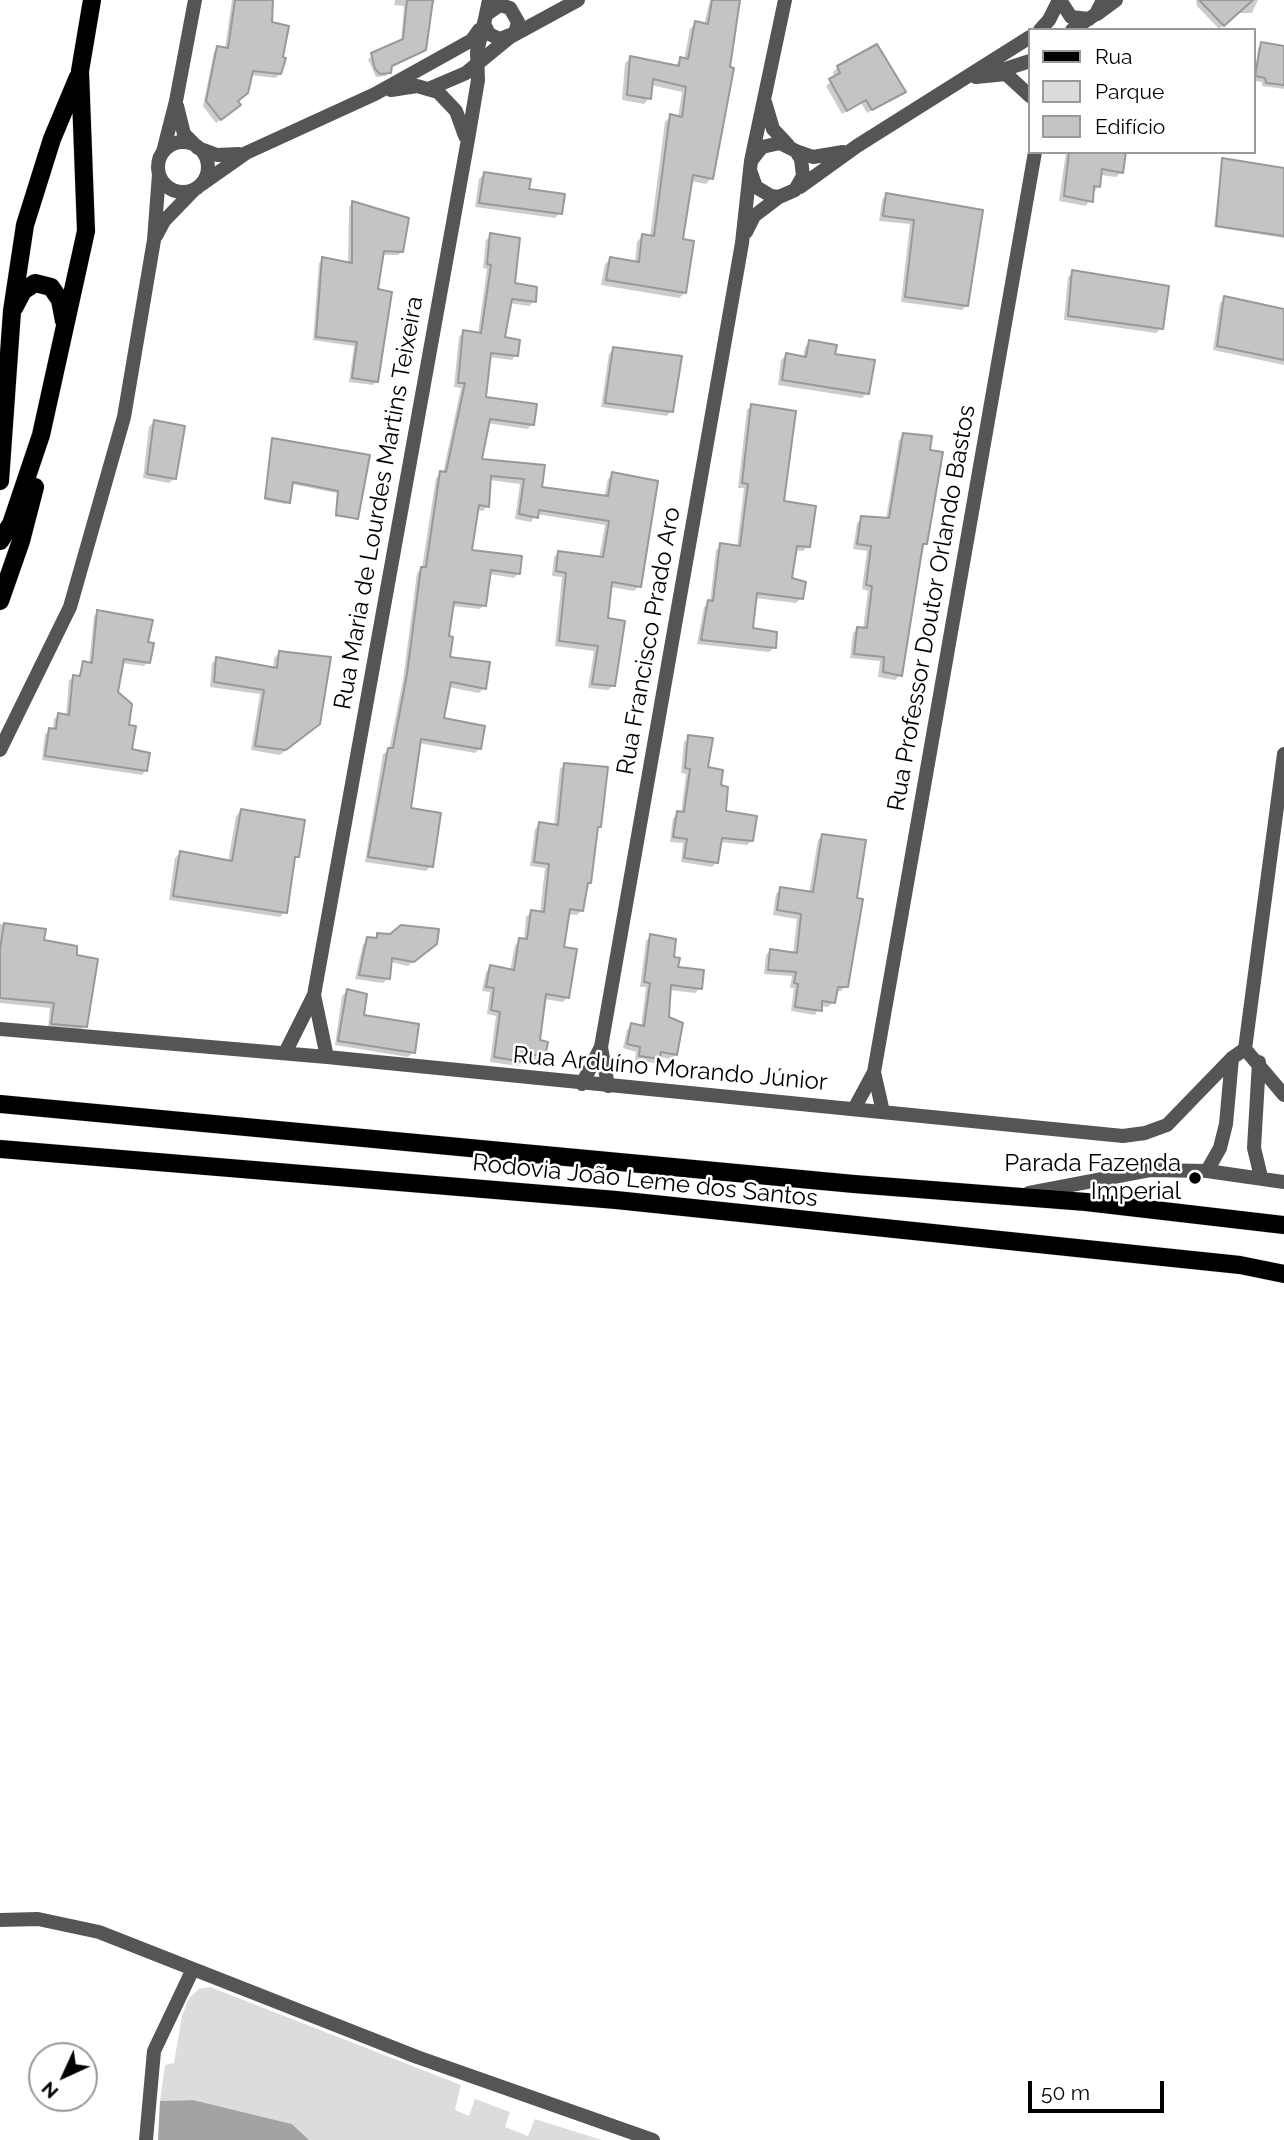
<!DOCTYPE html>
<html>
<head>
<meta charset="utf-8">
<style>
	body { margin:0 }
	#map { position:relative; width:1284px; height:2140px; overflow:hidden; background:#fff; font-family:Raleway,sans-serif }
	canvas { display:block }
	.legend { position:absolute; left:1028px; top:28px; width:228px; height:126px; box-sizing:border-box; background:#fff; border:2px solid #999; margin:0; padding:9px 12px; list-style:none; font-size:21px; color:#000 }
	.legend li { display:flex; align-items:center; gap:14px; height:35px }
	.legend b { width:35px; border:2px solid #999 }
	.north { position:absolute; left:28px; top:2042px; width:70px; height:70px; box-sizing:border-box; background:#fff; border:2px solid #999; border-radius:50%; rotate:225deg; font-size:19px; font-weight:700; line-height:28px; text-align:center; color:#000 }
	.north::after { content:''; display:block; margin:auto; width:24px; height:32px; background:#000; clip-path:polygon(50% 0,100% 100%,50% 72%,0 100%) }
	.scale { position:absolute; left:1028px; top:2081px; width:136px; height:32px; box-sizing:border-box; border:4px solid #000; border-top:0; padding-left:9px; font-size:21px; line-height:24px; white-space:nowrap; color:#000; -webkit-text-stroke:5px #fff; paint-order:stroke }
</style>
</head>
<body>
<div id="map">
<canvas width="1284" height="2140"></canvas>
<ul class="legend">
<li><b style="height:9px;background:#000"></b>Rua</li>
<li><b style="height:19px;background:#dcdcdc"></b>Parque</li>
<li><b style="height:19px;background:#c4c4c4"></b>Edifício</li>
</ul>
<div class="north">N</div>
<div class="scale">50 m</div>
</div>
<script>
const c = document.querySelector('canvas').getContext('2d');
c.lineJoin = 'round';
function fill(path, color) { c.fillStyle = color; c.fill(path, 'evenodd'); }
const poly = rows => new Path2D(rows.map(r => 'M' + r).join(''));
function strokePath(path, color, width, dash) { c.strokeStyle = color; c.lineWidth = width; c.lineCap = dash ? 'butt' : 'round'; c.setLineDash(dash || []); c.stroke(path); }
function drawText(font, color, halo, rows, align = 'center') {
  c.font = font + ' Raleway,sans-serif'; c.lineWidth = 5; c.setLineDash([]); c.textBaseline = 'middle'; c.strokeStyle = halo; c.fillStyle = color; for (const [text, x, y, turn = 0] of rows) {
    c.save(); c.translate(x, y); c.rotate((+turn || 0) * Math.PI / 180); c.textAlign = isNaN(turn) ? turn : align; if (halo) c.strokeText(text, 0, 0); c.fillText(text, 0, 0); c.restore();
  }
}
fill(poly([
	[210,1987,461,2085,455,2110,469,2116,475,2099,510,2112,505,2127,528,2136,535,2119,602,2140,309,2140,292,2124,193,2100,160,2101,165,2065,174,2063,182,2016,189,1998,199,1989]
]), '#dcdcdc');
fill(poly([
	[193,2100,292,2124,309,2140,158,2140,160,2101]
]), '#a3a3a3');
fill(poly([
	[232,0,272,0,270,23,280,74,275,78,251,75,235,109,216,123,203,106,214,52,218,47,225,49],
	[395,0,435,0,430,11,425,49,390,67,386,76,376,77,368,59,401,42,404,6,394,5],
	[710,0,733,0,711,178,706,184,690,181,681,241,685,293,679,298,601,285,605,264,611,259,635,263,637,242,642,236,650,237,665,122,671,116,678,118,682,92,651,85,649,98,644,104,622,100,625,63,631,58,675,66,680,59,684,60,690,29,696,23,704,25],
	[1196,0,1258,0,1252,13,1237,13,1219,29,1197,6],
	[1262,44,1284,48,1284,89,1262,86,1262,82,1254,81,1258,48],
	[838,67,903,92,867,113,861,103,842,114,826,86,835,78,833,72],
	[1066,152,1124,152,1122,172,1116,177,1100,175,1098,186,1086,206,1059,201],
	[1222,160,1284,170,1284,238,1214,227],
	[484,174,527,190,560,213,555,218,475,207,479,179],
	[886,195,981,212,967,305,962,310,901,302,910,224,879,221,882,200],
	[352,203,402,251,398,255,381,255,376,290,377,381,373,385,349,382,354,346,313,340,319,263,323,259,348,265,349,207],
	[491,235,513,284,534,301,529,306,509,303,503,339,516,355,512,360,488,357,484,399,532,425,527,429,487,423,480,460,543,467,540,488,604,498,608,479,613,474,639,586,634,591,610,587,606,619,613,686,608,690,588,688,594,651,555,646,562,577,552,576,554,557,559,552,599,558,605,525,536,514,531,522,515,519,520,484,489,480,487,506,483,511,476,510,470,551,519,573,514,578,489,574,484,605,480,609,451,606,448,658,484,688,479,693,448,687,442,719,480,748,475,753,418,743,409,810,431,866,426,871,365,862,383,754,389,750,403,680,417,573,422,568,436,478,443,473,461,388,454,387,459,337,464,332,478,334,487,269,483,268,486,240],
	[1073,272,1161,328,1156,333,1064,320,1068,277],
	[1225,298,1284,311,1284,365,1213,350,1220,303],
	[810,342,833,356,867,393,862,398,778,385,781,360,786,355,803,358,805,347],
	[614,349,671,411,667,416,601,407,609,354],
	[752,405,782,503,808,546,803,551,794,550,790,580,801,598,796,603,755,598,751,629,774,648,769,652,697,644,704,607,710,602,716,550,721,545,737,547,744,488,738,488,747,410],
	[154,422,174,479,169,483,143,478,149,427],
	[904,435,928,451,941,454,900,675,895,680,878,677,880,661,850,658,853,633,858,629,863,629,868,591,862,589,867,551,853,549,857,523,862,518,886,519,899,440],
	[272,440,368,457,357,518,335,517,337,493,291,484,286,504,264,500],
	[98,612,146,643,148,662,144,666,121,663,116,693,127,726,130,751,146,770,142,775,42,760,45,734,53,730,54,719,58,715,66,717,69,680,78,677,84,663,89,664,94,616],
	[279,653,312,729,280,755,251,750,260,694,210,687,212,663,217,659,273,669,274,658],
	[689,737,719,787,724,813,752,840,747,845,720,842,717,862,712,867,681,862,683,843,670,842,673,818,681,814,686,774,681,773,684,742],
	[565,764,600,826,595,831,589,882,586,886,582,910,577,915,567,914,562,949,568,997,563,1002,544,999,538,1041,544,1056,539,1061,523,1058,518,1066,490,1062,496,1016,487,1014,490,992,482,991,486,972,491,967,510,971,515,945,524,940,526,917,531,912,540,913,545,868,530,866,535,829,540,824,554,826,560,769],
	[241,811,297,857,293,861,285,912,280,917,169,900,175,858,180,853,228,862,236,816],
	[823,835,855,900,846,986,841,991,835,991,833,1002,828,1007,820,1006,815,1015,791,1011,794,988,790,988,792,976,764,974,766,955,770,951,793,954,797,919,773,915,776,894,781,889,809,893,818,840],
	[0,924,44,930,42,941,85,1026,80,1031,48,1028,50,1008,0,1003],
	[378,935,430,949,408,966,390,962,388,978,383,983,355,979,363,944],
	[651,936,676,968,700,988,695,993,669,990,667,1018,676,1054,671,1059,659,1057,654,1063,635,1060,636,1052,623,1048,627,1030,632,1025,641,1027,646,987,640,987,646,941],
	[347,991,362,1017,413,1052,408,1057,335,1045,342,996]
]), '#0003');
const building = poly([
	[235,0,273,0,272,22,289,26,283,57,286,58,281,74,253,71,248,93,238,101,241,105,221,120,206,101,217,46,228,48,235,0],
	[407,0,433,0,426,50,392,66,391,73,380,74,375,69,371,53,403,39,407,0],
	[712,0,740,0,730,67,734,68,713,179,693,175,683,239,694,241,686,293,606,280,610,257,639,262,642,234,654,236,670,114,682,117,686,87,653,79,651,99,627,95,630,56,679,66,680,57,688,59,695,21,708,24,712,0],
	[1199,0,1253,0,1224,26,1199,0],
	[1261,42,1284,46,1284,85,1266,83,1265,78,1255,76,1261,42],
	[877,44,906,92,872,110,866,100,847,111,829,79,840,73,837,66,877,44],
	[1069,152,1126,152,1123,173,1102,169,1100,187,1094,186,1093,202,1064,196,1069,152],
	[1222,158,1284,168,1284,236,1216,226,1222,158],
	[484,172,531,179,529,189,565,194,562,214,479,203,484,172],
	[886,193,983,210,968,306,905,297,914,220,883,216,886,193],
	[352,201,409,218,403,252,384,251,378,289,392,292,378,382,352,378,357,342,316,337,322,257,352,263,352,201],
	[490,233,520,238,515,283,537,287,536,302,512,299,505,337,520,340,518,356,491,353,486,397,537,404,534,425,490,419,482,459,545,465,542,487,608,496,612,472,658,481,641,587,612,582,608,618,625,621,615,686,592,684,598,646,559,641,566,573,556,571,558,551,603,557,609,521,539,510,538,518,519,514,524,479,491,476,489,507,479,505,472,550,522,556,520,574,491,570,486,606,454,602,449,636,453,637,450,657,490,662,486,689,451,682,444,718,485,726,481,749,421,739,411,808,441,813,433,867,368,857,388,748,393,748,407,674,421,567,426,567,440,471,446,472,465,383,458,383,463,330,481,333,491,265,487,264,490,233],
	[1072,270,1169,286,1163,329,1068,316,1072,270],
	[1224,296,1284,309,1284,360,1217,346,1224,296],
	[809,340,837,345,835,354,875,360,869,394,782,380,786,353,806,357,809,340],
	[613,347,682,356,673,412,605,403,613,347],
	[751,404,796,411,784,501,816,506,810,547,797,546,792,578,806,582,803,599,757,593,753,628,777,632,776,648,701,640,708,600,713,601,720,543,740,546,748,484,742,483,751,404],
	[154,420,185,426,176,479,147,474,154,420],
	[903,433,932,436,930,450,943,452,927,544,923,544,902,676,883,672,884,657,854,654,857,627,867,628,872,586,866,585,871,546,857,544,861,516,889,518,903,433],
	[272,438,370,455,358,519,336,515,338,491,293,482,290,503,265,498,272,438],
	[97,610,153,620,148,642,154,643,150,663,124,659,118,692,132,704,129,725,136,726,132,749,150,753,147,771,45,756,49,728,56,729,58,713,69,715,73,675,80,676,83,661,92,663,97,610],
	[279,651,331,657,320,724,286,750,255,746,264,690,214,682,216,657,277,668,279,651],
	[688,735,713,738,708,767,723,770,721,785,728,787,726,811,757,816,753,841,722,838,718,863,684,858,687,839,673,837,677,811,684,812,690,769,685,768,688,735],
	[564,763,608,767,601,827,598,827,591,883,588,883,583,911,570,909,564,947,577,949,569,998,546,994,540,1040,548,1042,545,1057,526,1053,524,1062,494,1057,500,1012,491,1010,494,988,486,987,490,965,514,970,519,938,527,939,531,910,544,912,549,864,534,862,539,822,558,825,564,763],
	[241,809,305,820,299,857,295,857,287,913,173,896,180,851,232,861,241,809],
	[822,834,866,840,857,898,863,899,848,987,838,987,835,1003,822,1001,822,1011,795,1007,798,984,794,983,796,972,768,970,770,949,797,953,801,914,777,910,780,887,813,892,822,834],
	[4,923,46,929,44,940,77,946,77,955,98,959,87,1027,51,1024,54,1003,0,998,0,949,4,923],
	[401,925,439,929,437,944,414,962,392,958,390,979,359,975,367,937,377,938,377,933,390,934,401,925],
	[650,934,676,939,674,957,680,958,678,967,704,970,702,989,671,985,669,1017,683,1023,677,1055,661,1052,660,1059,639,1056,640,1047,627,1044,631,1023,644,1026,650,983,644,982,650,934],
	[347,989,367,994,364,1015,419,1024,415,1053,338,1041,347,989]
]);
fill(building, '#c4c4c4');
strokePath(building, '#999', 2);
const primary = poly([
	[14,308,23,291,35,283,51,287,60,300,64,321],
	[0,481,12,311,25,225,52,139,78,77],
	[0,541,11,524,41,435,86,231,80,71,92,0],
	[0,601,21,541,35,487],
	[0,1104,854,1184,1086,1202,1284,1225],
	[0,1149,616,1200,1240,1265,1284,1274]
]);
strokePath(primary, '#dbdbdb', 19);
strokePath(poly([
	[1060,0,1071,17,1089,19],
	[487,14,500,5,510,8,518,22,515,33,500,39,489,34,484,24,489,0],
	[1097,14,1116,0],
	[1040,30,1049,20,1059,0],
	[1072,30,1096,14,1103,0],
	[996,72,1030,61],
	[976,77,1006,74,1030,96],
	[431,88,466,73,510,37,578,0],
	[391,90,417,86,438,92,456,111,465,136],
	[765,102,773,129,788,145],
	[177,106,184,134,198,148,217,155,239,154],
	'158 167a25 25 0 1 1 50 0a25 25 0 1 1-50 0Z',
	[796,151,813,157,843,152],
	[163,152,176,101,195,0],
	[751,161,762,147,780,143,796,151,801,159,803,176,795,190,779,197,771,196,756,187,750,170,751,161,785,0],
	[202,184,246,153,375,94,472,40,479,30],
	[800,187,857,146,1030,37],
	[746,232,754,216,779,197],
	[156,236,164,221,194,190],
	[0,750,70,607,124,417,154,240,159,174],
	[314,995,327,1057],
	[0,1029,327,1057,1123,1136,1145,1133,1167,1125,1232,1058,1245,1049,1284,1095],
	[601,1047,608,1086],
	[1245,1049,1284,754],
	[285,1053,314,995,467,145,478,80,477,52,485,19],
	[1259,1062,1254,1148,1261,1177],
	[874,1072,883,1112],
	[582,1084,601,1047,742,243,750,170],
	[854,1109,874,1072,1035,152],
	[1207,1171,1220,1148,1226,1124,1232,1058],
	[1029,1193,1150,1170,1207,1171,1284,1182],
	[0,1920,38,1919,99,1932,417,2057,653,2140],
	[146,2140,154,2051,193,1969]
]), '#555', 14);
strokePath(primary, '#000', 18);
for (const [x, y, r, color] of [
	[1195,1178,7,"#000"]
]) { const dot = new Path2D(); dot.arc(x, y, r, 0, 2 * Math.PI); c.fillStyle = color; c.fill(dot); strokePath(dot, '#fff', 2.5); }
drawText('24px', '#000', '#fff', [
	["Rua Maria de Lourdes Martins Teixeira",379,503,-80],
	["Rua Professor Doutor Orlando Bastos",932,608,-80],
	["Rua Francisco Prado Aro",649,641,-80],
	["Rua Arduíno Morando Júnior",670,1069,5],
	["Rodovia João Leme dos Santos",645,1181,6]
]);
drawText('24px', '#000', '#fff', [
	["Parada Fazenda",1181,1164],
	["Imperial",1181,1192]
], 'right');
</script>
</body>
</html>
